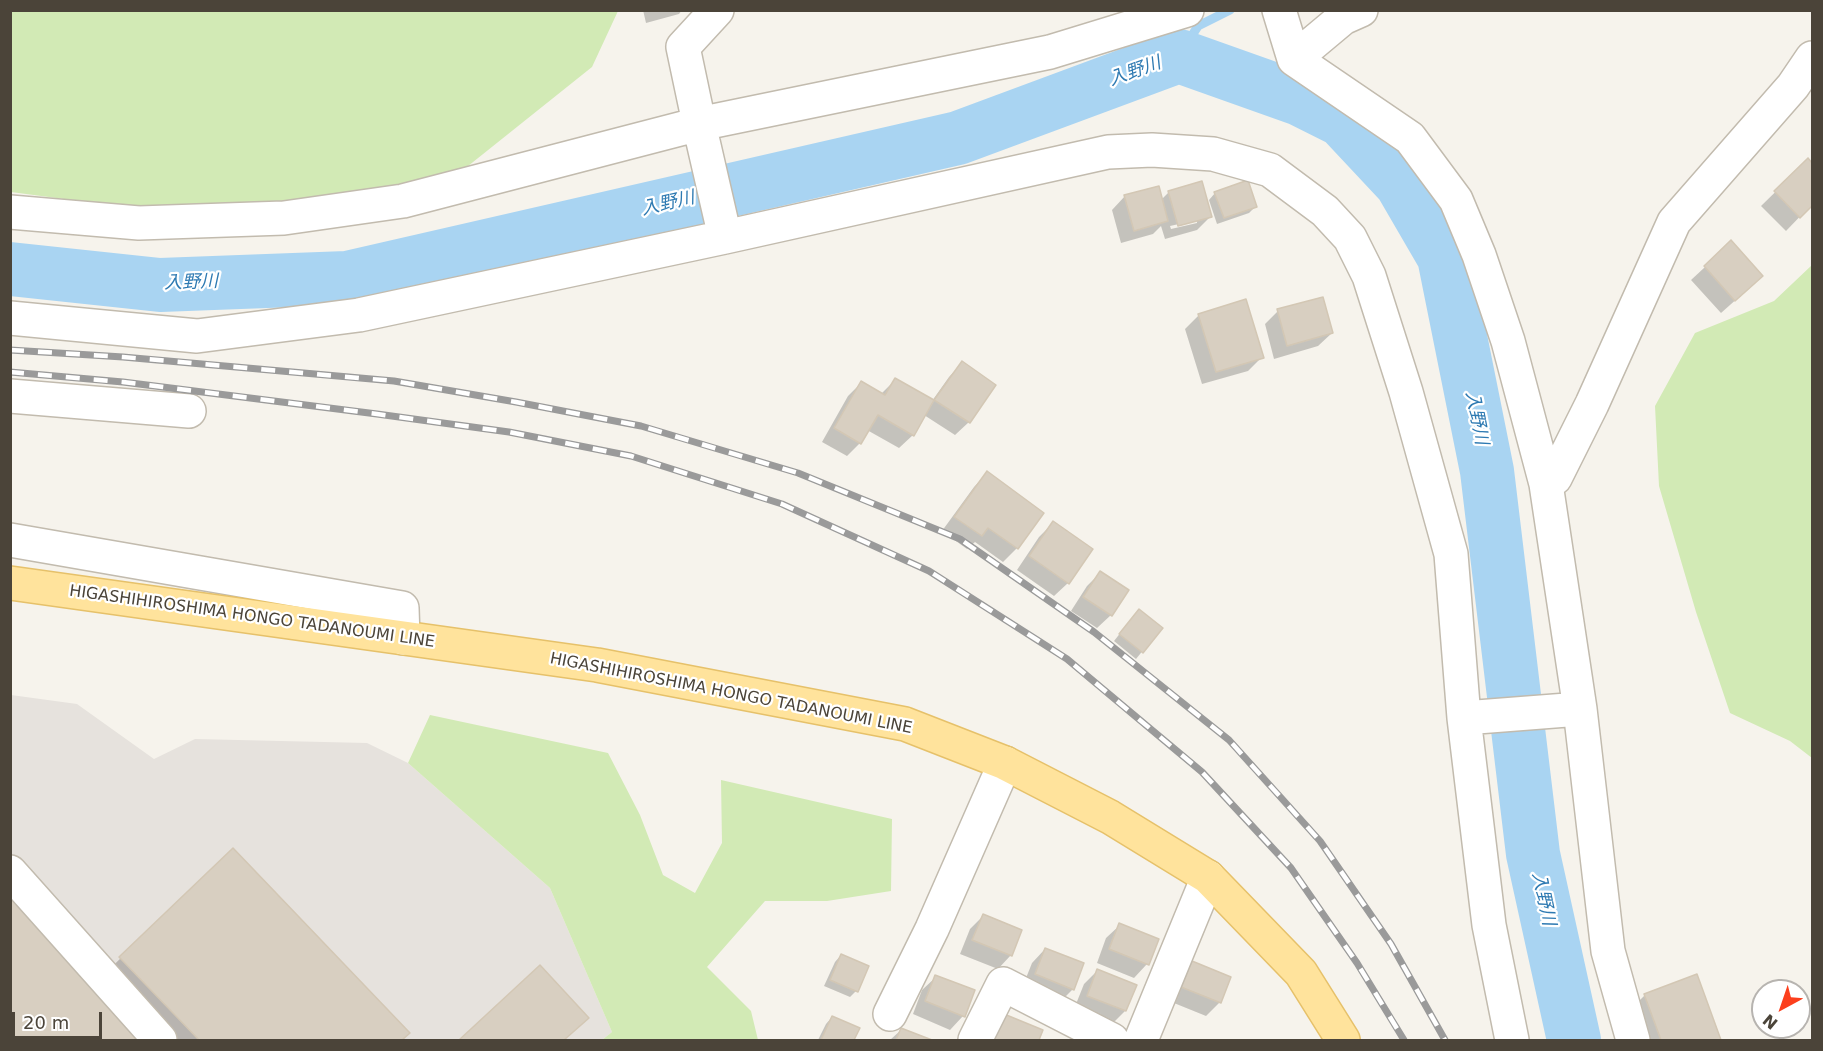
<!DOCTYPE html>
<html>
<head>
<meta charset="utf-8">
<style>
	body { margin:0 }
	#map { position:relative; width:1823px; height:1051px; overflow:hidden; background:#f6f3ec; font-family:"DejaVu Sans",sans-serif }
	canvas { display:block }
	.frame { position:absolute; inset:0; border:12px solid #4b4439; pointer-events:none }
	.north { position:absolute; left:1751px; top:979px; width:60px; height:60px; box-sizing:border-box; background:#fff; border:2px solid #b7b4b0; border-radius:50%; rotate:220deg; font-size:16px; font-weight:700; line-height:24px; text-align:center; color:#4b4439 }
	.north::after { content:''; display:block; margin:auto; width:21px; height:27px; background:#fc3f1d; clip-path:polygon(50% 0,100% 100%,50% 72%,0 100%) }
	.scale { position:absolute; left:12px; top:1012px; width:90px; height:27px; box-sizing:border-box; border:3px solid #4b4439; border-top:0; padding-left:8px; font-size:18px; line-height:21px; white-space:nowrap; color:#4b4439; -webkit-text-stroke:4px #fff; paint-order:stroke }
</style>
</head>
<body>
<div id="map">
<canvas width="1823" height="1051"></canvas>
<div class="frame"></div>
<div class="north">N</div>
<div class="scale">20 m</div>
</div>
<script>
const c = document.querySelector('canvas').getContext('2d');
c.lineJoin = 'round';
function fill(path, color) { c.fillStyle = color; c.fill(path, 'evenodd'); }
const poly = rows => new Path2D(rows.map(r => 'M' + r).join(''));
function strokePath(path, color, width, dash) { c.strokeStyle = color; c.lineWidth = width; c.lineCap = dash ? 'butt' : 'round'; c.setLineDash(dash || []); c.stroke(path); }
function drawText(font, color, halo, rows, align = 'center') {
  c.font = font + ' "DejaVu Sans","Noto Sans JP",sans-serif'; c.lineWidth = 4.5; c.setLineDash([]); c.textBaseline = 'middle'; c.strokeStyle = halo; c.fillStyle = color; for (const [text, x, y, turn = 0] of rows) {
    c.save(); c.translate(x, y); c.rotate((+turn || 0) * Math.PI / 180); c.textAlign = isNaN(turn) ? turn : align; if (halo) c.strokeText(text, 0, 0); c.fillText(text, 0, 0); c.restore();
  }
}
fill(poly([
	[11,695,77,704,154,759,195,739,367,743,408,763,550,888,612,1032,602,1040,11,1040]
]), '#e6e2dd');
fill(poly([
	[11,11,618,11,592,67,413,210,132,208,11,192],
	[1812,265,1812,758,1790,741,1730,713,1696,612,1659,486,1655,406,1695,333,1774,301],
	[430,715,608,753,640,815,663,875,695,893,722,843,721,780,892,819,891,891,827,901,765,901,707,967,751,1011,758,1040,602,1040,612,1032,550,888,408,763]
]), '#d2eab5');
fill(poly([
	[643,10,682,10,679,14,646,23],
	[1808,160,1812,165,1812,204,1786,231,1761,206],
	[1169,192,1210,217,1197,230,1165,239,1161,226,1153,234,1121,243,1112,210,1125,196,1161,200],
	[1197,220,1197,223,1171,229,1170,226],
	[1215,193,1256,206,1249,213,1217,224,1209,200],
	[1731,243,1748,289,1721,313,1691,280],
	[1278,311,1332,333,1318,346,1274,359,1265,324],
	[1199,315,1262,357,1248,371,1202,384,1185,329],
	[962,363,969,422,955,435,924,415,913,435,899,448,867,430,860,443,847,456,822,442,848,396,861,383,881,394,895,380,932,401,949,377],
	[987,473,1042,513,1017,548,1003,562,975,542,967,549,942,531,974,487],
	[1053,523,1068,583,1054,596,1017,570,1039,537],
	[1100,573,1111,615,1097,628,1071,611,1087,586],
	[1133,617,1161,628,1136,659,1114,641],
	[233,850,408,1033,400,1040,148,1040,94,984],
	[10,895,141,1040,10,1040],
	[983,916,1011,955,998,969,960,954,970,929],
	[1120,925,1157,939,1147,964,1134,978,1097,963,1106,938],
	[1045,949,1073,989,1059,1003,1022,988,1032,963],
	[841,955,856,991,850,997,824,986,835,962],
	[1192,962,1220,1002,1206,1016,1169,1001,1179,976],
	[540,967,586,1018,564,1040,462,1040],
	[1097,971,1125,1011,1112,1024,1074,1009,1084,984],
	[1696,976,1720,1040,1634,1040,1625,1015,1645,995],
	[936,977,963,1016,950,1030,913,1014,922,990],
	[832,1017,858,1028,853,1040,818,1040,826,1024],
	[901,1030,928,1040,890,1040],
	[1041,1031,1038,1040,986,1040]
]), '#0003');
strokePath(poly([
	[1179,56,1198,26,1230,10]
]), '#a9d4f2', 9);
strokePath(poly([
	[10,269,160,285,347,278,958,138,1179,56,1300,99,1342,120,1401,183,1444,257,1487,471,1533,854,1574,1040]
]), '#a9d4f2', 54);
const building = poly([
	[1808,158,1812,163,1812,206,1800,218,1774,191,1808,158],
	[1248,180,1257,207,1224,218,1214,192,1248,180],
	[1202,181,1212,217,1178,226,1168,191,1202,181],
	[1159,186,1168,221,1134,231,1124,195,1159,186],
	[1731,240,1763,276,1735,301,1704,266,1731,240],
	[1323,297,1333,333,1287,346,1277,309,1323,297],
	[1246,299,1264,358,1216,372,1198,314,1246,299],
	[962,361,996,385,970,423,934,400,962,361],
	[895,378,934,400,914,436,878,415,861,444,834,428,861,381,885,395,895,378],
	[987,471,1044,513,1018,549,988,528,982,536,954,517,987,471],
	[1053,521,1093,549,1069,584,1029,556,1053,521],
	[1100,571,1129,590,1112,616,1083,597,1100,571],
	[1139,609,1163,628,1143,653,1119,634,1139,609],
	[233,848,410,1033,402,1040,199,1040,119,957,233,848],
	[10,893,143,1040,10,1040,10,893],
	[983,914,1022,930,1012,956,972,940,983,914],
	[1119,923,1159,939,1149,965,1109,949,1119,923],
	[1045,948,1084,963,1074,990,1035,974,1045,948],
	[841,954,869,966,858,992,830,980,841,954],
	[1192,961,1231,977,1221,1003,1181,987,1192,961],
	[540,965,589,1018,564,1040,459,1040,540,965],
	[1097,969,1137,985,1126,1011,1087,996,1097,969],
	[1697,974,1721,1040,1661,1040,1644,994,1697,974],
	[935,975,975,990,965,1017,925,1001,935,975],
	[1004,1014,1043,1030,1039,1040,993,1040,1004,1014],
	[832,1016,860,1028,854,1040,821,1040,832,1016],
	[901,1028,932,1040,896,1040,901,1028]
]);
fill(building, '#d8cfc1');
strokePath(building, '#d3c7b4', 1.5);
const minor = poly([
	[717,10,683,47,702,137,725,237],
	[1279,10,1294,59,1410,138,1456,200,1479,255,1508,341,1546,484,1580,709,1608,951,1633,1040],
	[1294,59,1343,18,1361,10],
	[10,212,139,223,284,218,403,201,699,124,1050,52,1187,10],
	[10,318,197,336,359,315,725,237,1108,152,1152,150,1213,154,1270,170,1325,211,1350,238,1369,276,1406,392,1451,554,1464,718,1489,925,1512,1040],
	[10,396,189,411],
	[1546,484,1555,478,1592,404,1674,222,1793,86,1812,58],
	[10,540,402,608,403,638],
	[1464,718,1580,709],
	[10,872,160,1040],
	[890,1014,932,929,1005,763],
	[975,1040,1003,984,1112,1040],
	[1141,1040,1208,877]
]);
const major = poly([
	[10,583,597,665,905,724,1005,763,1110,817,1208,877,1301,973,1343,1040]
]);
strokePath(minor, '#c2bbae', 36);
strokePath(major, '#e6c16a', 36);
strokePath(minor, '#fff', 33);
strokePath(major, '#ffe39c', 33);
const rail = poly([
	[10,350,123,357,394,381,516,402,641,426,798,473,960,539,1094,632,1229,740,1320,841,1391,944,1445,1040],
	[10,372,123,382,377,414,509,432,631,456,782,504,929,571,1067,659,1202,772,1291,868,1357,963,1404,1040]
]);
strokePath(rail, '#9a9a9a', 7);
strokePath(rail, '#fff', 4.5, [14]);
drawText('16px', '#4b4439', '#fff', [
	["HIGASHIHIROSHIMA HONGO TADANOUMI LINE",252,617,8],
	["HIGASHIHIROSHIMA HONGO TADANOUMI LINE",731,694,11]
]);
drawText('italic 18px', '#2e7ab2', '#fff', [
	["入野川",1135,72,-20],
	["入野川",668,204,-13],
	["入野川",191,283,-2],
	["入野川",1476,418,79],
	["入野川",1543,899,78]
]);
</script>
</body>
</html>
